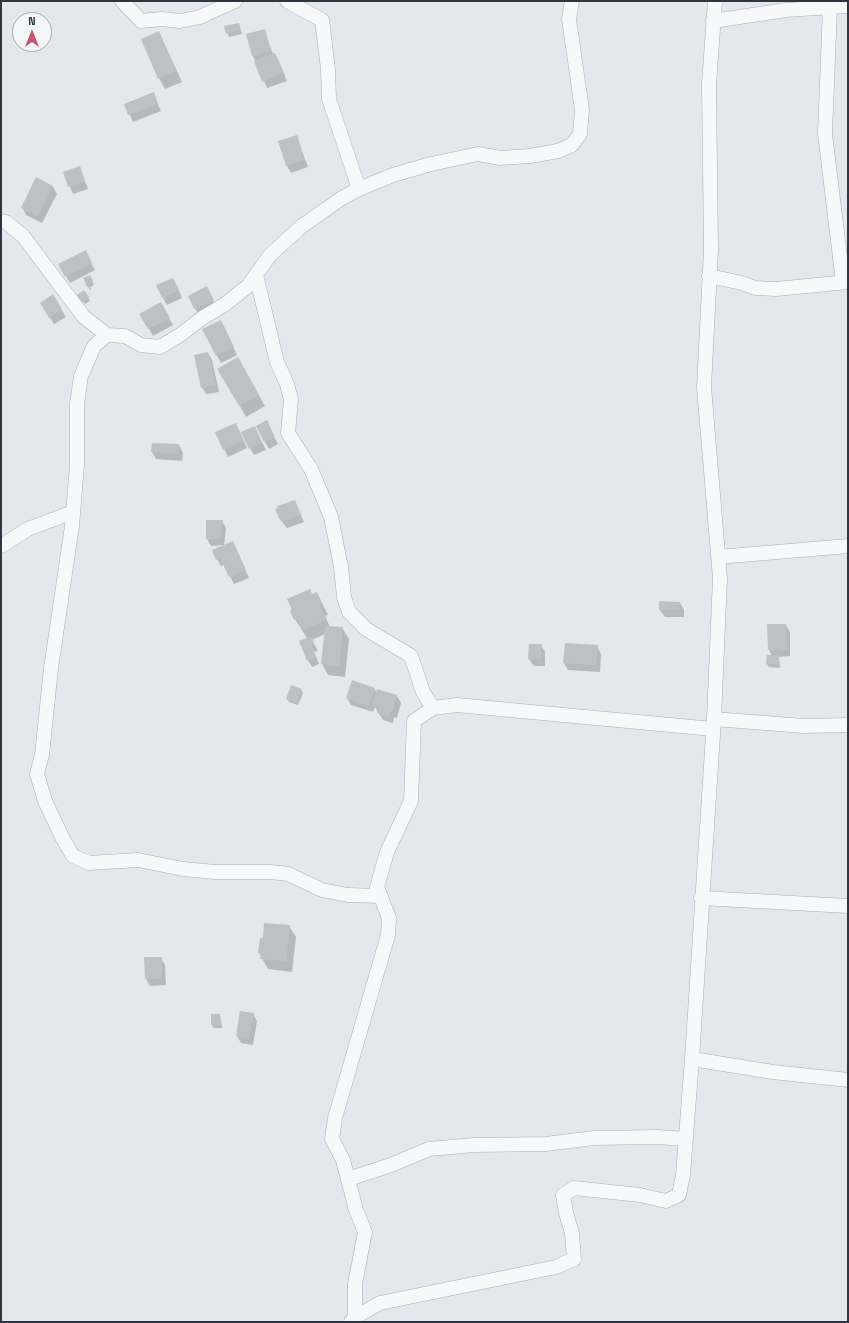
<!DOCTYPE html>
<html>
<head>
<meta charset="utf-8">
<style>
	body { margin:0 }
	#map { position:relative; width:849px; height:1323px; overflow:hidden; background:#e4e7eb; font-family:"Space Grotesk",sans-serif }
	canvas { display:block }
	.frame { position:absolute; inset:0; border:2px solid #2e3642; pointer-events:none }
	.north { position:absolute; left:12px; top:12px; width:40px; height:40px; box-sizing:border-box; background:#f4f6f8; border:1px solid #a5a9af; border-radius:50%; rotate:0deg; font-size:11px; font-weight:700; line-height:16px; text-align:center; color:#2e3642 }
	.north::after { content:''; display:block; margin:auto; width:14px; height:18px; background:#c2576c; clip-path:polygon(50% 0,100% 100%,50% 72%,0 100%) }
</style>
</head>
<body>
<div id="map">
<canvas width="849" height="1323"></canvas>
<div class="frame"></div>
<div class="north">N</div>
</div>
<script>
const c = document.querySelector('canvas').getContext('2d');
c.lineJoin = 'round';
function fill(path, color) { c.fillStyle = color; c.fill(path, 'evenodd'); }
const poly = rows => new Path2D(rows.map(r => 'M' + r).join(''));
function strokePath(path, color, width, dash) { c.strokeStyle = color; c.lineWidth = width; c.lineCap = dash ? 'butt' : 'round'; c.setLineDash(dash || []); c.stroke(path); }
fill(poly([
	[239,24,242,34,229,37,226,27],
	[264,30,273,54,275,54,279,61,287,81,267,88,253,56,247,35],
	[159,32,182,82,165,89,159,78],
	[153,94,161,111,133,122,125,104],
	[296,136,308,167,291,173,287,166],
	[79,167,88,189,73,194,64,172],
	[37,179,53,187,57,194,42,223,26,215,22,207],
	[85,252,95,270,70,283,66,276],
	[90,276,94,285,90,287,91,289,90,290,84,279],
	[177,286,182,298,167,305,163,298],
	[210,295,217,308,199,316,189,296],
	[53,296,66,317,54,324,41,303],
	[88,297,90,301,85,304,80,298],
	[161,304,173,325,153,336,141,314],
	[224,328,237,355,221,363,203,329],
	[208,353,212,360,219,392,206,394,202,387],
	[238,358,265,406,246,417,219,369],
	[270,429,278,444,269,449,265,442],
	[239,431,247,448,228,457,216,433],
	[258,434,266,450,254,455,250,448],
	[153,444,179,445,183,453,182,461,156,459,152,452],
	[295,501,304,522,287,528,279,518],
	[222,521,226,528,224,545,211,546,207,539],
	[233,542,249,578,234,584,224,565,221,566,217,559],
	[317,593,328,615,325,616,330,627,342,628,349,639,345,677,328,675,322,664,325,634,312,640,318,651,314,652,319,664,312,667,308,660,307,638,295,619,289,600],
	[680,603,684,610,684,617,665,617,660,610],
	[786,625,790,632,790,656,779,657,780,668,769,667,767,664,772,656,769,650],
	[541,645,545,652,545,666,534,666,529,659],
	[597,646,601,654,600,672,568,670,564,663],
	[374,689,377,693,377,691,397,696,401,703,397,718,394,717,393,723,383,720,375,707,373,712,351,705,347,698],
	[301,690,303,693,298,705,289,702,287,699],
	[289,926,296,937,292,972,268,969,259,953,264,939],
	[161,958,165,965,166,985,150,986,146,979],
	[253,1014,257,1021,253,1045,241,1043,237,1036],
	[220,1015,222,1028,214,1028,212,1025]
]), '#0003');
fill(poly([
	[239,23,241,31,226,34,224,26],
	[265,29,271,51,252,56,246,34],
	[159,31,176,71,158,79,141,39],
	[275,53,283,73,262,82,254,61],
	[154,92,158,104,128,115,124,104],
	[297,135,305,160,286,166,278,141],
	[80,166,85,181,68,187,63,172],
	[36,177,53,186,38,216,21,208],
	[86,250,92,263,65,277,58,264],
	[90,275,93,281,87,287,83,278],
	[173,278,179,290,162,298,156,285],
	[207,286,214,300,194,309,188,296],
	[84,290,89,297,82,302,77,295],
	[53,294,62,309,49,318,40,303],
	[161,302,170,318,148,329,139,314],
	[221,320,234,347,216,356,202,329],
	[208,352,216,385,201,388,194,355],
	[238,357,259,395,239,406,217,369],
	[267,420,275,437,264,442,256,426],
	[236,423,244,441,223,450,215,432],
	[255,426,262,443,249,449,241,432],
	[152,443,179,444,179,454,151,452],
	[295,500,301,515,282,521,281,518,279,519,275,509,278,508,277,506],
	[206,520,223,520,220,539,206,539],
	[233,541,246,570,229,577,220,558,216,560,212,550],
	[310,589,312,594,317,592,322,603,320,605,327,619,302,631,298,618,294,620,290,611,292,610,287,599],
	[659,601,680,602,680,610,659,610],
	[767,624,786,624,787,650,768,650],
	[325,626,343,627,339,666,321,664],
	[311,636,314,644,311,645,316,657,307,661,299,641],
	[565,643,598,645,596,665,563,663],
	[529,644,542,644,541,659,528,659],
	[767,655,779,655,779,665,766,664],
	[352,680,375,688,369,706,346,698],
	[291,685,302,689,297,703,286,699],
	[377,689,397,695,393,711,391,711,389,716,377,713,379,707,372,705],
	[264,923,290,925,286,961,260,959,261,954,258,953,260,938,263,938],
	[144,957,162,957,162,979,145,979],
	[240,1011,254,1013,249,1039,236,1036],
	[211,1014,220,1014,221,1025,211,1025]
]), '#bcc1c7');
const minor = poly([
	[122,1,141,21,162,19,180,21,200,17,235,1],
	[287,1,322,20,328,69,329,99,359,189],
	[830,7,825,134,843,282],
	[713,21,786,10,848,6],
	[1,221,6,222,23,236,84,317,107,335,125,336,141,345,160,347,180,335,202,318,224,305,248,286,270,255,302,226,342,198,359,189,393,175,431,164,478,154,500,158,530,156,558,151,572,145,580,134,582,110,569,19,572,1],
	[256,275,277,362,287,384,291,399,288,433,311,469,331,517,341,567,344,597,349,612,366,629,411,656,423,692,433,708],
	[709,276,742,283,755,288,776,289,848,282],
	[107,335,94,346,81,376,77,404,77,465,72,526,51,668,42,755,37,774,45,801,62,837,73,856,89,863,138,860,183,869,215,872,271,872,288,874,322,890,348,895,380,896],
	[1,546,28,529,73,512],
	[718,557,848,546],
	[714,719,804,726,848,725],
	[701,898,848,906],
	[692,1059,773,1072,848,1080],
	[348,1179,391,1165,429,1149,474,1145,546,1144,594,1138,657,1137,686,1139],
	[355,1317,355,1284,365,1232,356,1210,343,1160,332,1139,335,1118,388,935,389,918,377,887,387,852,411,801,414,721,433,708,457,705,713,729],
	[351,1322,355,1317,380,1303,556,1267,574,1259,572,1233,566,1213,563,1195,574,1188,640,1195,666,1201,679,1195,683,1175,692,1059,714,719,720,578,704,387,711,250,709,84,715,1]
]);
strokePath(minor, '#aaaeb5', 15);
strokePath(minor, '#f7f8f9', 14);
</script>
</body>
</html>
